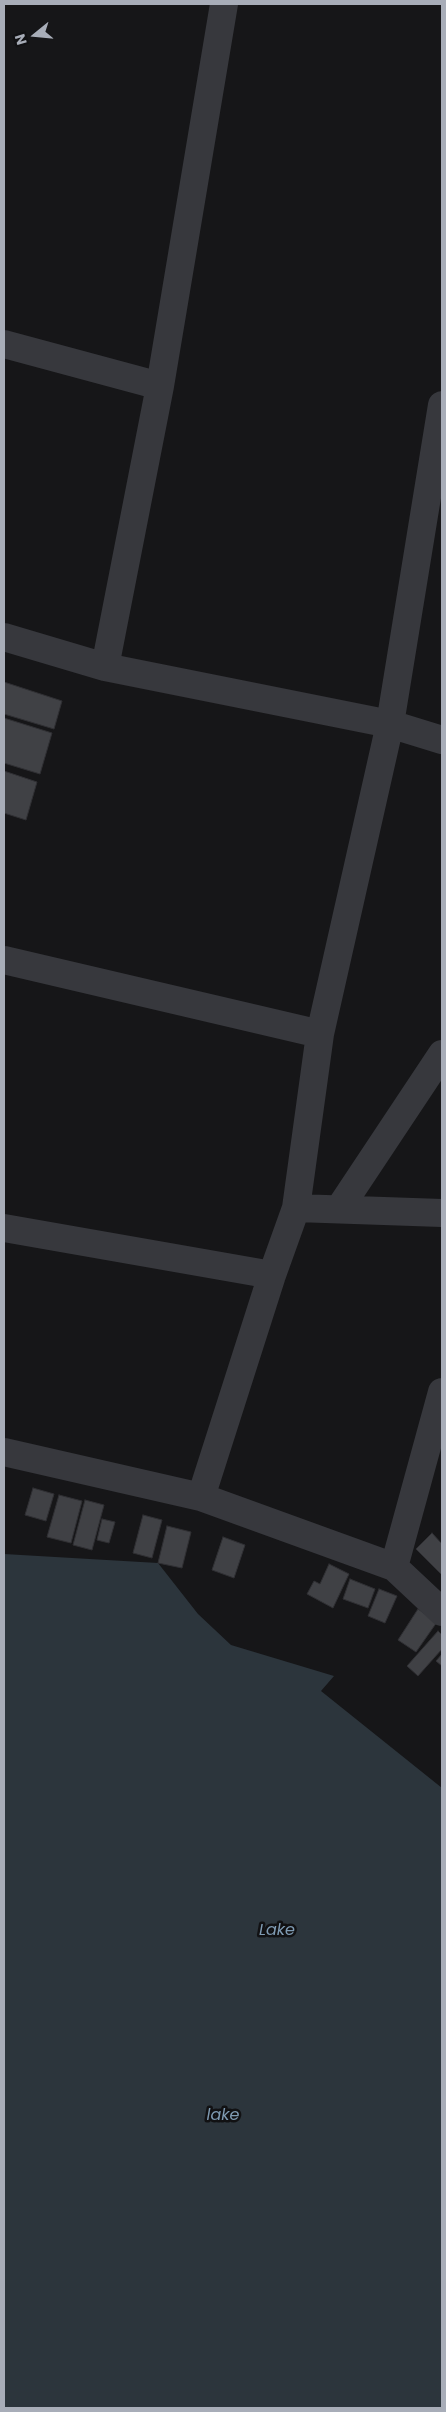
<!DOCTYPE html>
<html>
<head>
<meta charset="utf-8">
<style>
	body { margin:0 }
	#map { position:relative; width:446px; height:2412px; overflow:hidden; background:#161618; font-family:Poppins,sans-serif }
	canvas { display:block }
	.frame { position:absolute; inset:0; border:5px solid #a8adb8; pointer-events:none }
	.north { position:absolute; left:10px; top:10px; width:50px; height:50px; -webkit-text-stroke:4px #111113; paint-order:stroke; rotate:253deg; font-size:14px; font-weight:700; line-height:20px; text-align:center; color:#a8adb8 }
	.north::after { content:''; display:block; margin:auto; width:18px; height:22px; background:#a8adb8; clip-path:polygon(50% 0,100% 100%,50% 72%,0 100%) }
</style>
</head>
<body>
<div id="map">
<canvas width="446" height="2412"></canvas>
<div class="frame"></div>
<div class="north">N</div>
</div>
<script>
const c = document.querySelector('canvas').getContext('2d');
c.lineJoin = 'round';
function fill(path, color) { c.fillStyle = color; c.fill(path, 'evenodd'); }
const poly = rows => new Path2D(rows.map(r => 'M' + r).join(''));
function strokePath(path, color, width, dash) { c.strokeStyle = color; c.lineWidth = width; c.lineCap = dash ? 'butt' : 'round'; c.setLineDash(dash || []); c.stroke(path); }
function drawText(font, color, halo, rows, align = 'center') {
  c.font = font + ' Poppins,sans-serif'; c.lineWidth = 5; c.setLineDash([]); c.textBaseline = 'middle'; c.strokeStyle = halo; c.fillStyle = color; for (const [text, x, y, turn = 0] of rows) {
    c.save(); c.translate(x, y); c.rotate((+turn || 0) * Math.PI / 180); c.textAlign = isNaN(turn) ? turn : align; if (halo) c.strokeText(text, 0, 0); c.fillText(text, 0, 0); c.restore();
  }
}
fill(poly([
	[4,1554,158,1563,198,1614,231,1645,334,1676,321,1691,442,1788,442,2408,4,2408]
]), '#2c353c');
const building = poly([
	[4,682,62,701,54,729,4,714,4,682],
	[4,718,52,733,40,774,4,763,4,718],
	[4,771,37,782,26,820,4,813,4,771],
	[33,1488,54,1494,46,1521,25,1515,33,1488],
	[59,1495,82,1501,71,1543,47,1537,59,1495],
	[85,1500,104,1505,92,1550,73,1545,85,1500],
	[143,1515,162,1520,152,1558,133,1553,143,1515],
	[102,1519,115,1522,109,1543,97,1540,102,1519],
	[167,1526,191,1532,182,1568,158,1563,167,1526],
	[432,1533,442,1544,442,1575,416,1549,432,1533],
	[223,1537,245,1545,234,1578,212,1570,223,1537],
	[329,1564,349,1574,333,1608,307,1594,314,1581,320,1584,329,1564],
	[350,1579,375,1589,368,1608,343,1599,350,1579],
	[379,1589,397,1596,385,1623,368,1616,379,1589],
	[418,1609,437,1622,416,1652,398,1640,418,1609],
	[438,1631,442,1635,442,1649,418,1676,407,1666,438,1631],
	[442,1654,442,1666,436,1661,442,1654]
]);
fill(building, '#404145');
strokePath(building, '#303034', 1);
strokePath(poly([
	[4,344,160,386],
	[442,405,390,724,442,740],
	[4,637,105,667,390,724,320,1034],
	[105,667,160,386,224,4],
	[4,960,320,1034,296,1208,442,1213],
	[339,1209,442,1054],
	[4,1228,272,1275],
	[4,1452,201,1497,394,1567,442,1612],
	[201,1497,272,1275,296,1208],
	[394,1567,442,1392]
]), '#37383d', 28);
drawText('italic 16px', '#7f9bb3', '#111113', [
	["Lake",277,1931],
	["lake",223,2116]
]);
</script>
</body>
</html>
